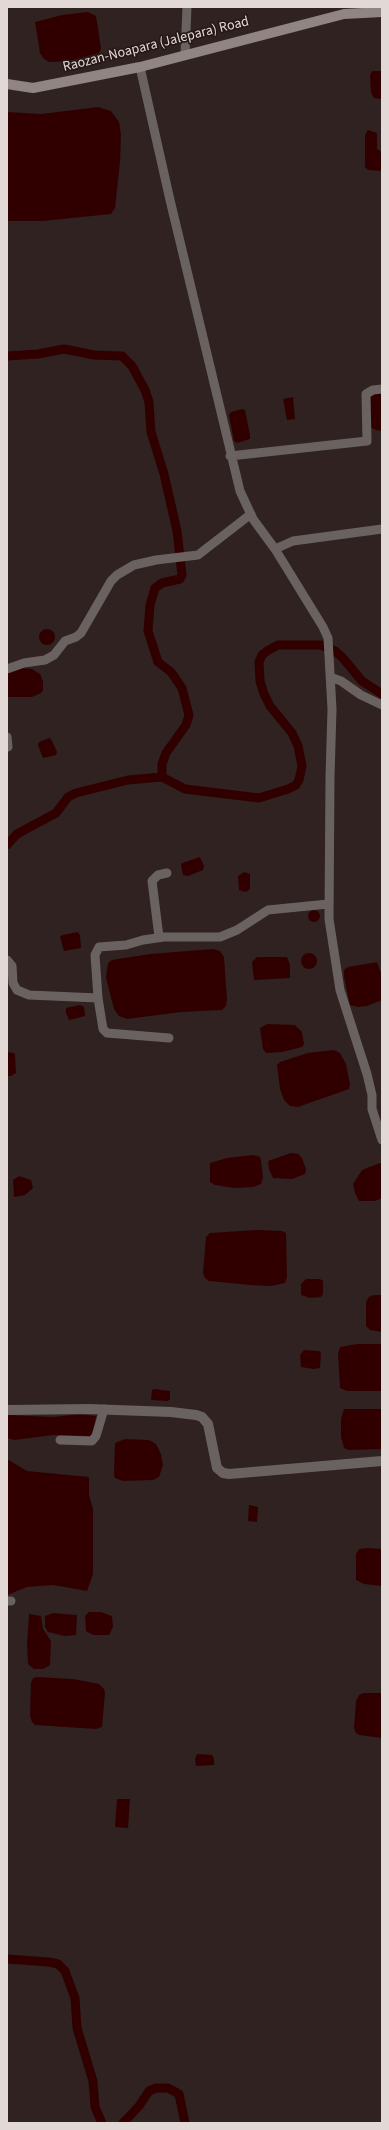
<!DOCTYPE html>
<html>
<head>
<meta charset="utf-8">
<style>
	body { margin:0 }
	#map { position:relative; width:389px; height:2130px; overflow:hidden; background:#302220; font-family:"Source Sans 3",sans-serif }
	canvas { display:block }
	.frame { position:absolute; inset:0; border:8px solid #e2d8d6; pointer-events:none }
</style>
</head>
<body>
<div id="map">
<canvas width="389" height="2130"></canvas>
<div class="frame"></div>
</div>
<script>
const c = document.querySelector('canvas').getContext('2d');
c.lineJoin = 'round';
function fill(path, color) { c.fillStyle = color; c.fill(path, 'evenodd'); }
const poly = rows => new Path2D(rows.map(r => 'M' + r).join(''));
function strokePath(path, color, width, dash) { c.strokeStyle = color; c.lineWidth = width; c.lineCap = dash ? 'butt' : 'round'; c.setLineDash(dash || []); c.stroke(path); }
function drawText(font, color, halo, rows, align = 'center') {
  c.font = font + ' "Source Sans 3",sans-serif'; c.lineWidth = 3.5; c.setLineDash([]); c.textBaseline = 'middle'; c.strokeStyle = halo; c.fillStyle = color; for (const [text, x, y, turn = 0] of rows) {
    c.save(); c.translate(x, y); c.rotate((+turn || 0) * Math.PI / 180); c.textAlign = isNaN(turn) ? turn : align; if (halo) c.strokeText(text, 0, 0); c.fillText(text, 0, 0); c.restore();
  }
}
fill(poly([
	[88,12,96,16,101,48,99,53,70,61,49,62,44,59,40,53,35,22,62,15],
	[372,71,382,71,382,99,374,98,371,93,370,75],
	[98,107,111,111,119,122,121,135,120,162,115,208,111,214,43,221,7,221,7,112,41,114],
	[368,130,377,133,377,149,382,152,382,171,368,170,365,167,365,135],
	[382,392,382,431,376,430,370,427,370,396,373,394],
	[293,397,295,419,287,420,283,399],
	[242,409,245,410,250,435,250,439,237,443,234,441,229,415,231,412],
	'39 637a8 8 0 1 1 16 0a8 8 0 1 1-16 0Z',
	[21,668,32,669,40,674,43,681,43,690,41,693,32,697,7,697,7,673],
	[49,738,51,739,57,752,56,755,43,758,38,745,39,742],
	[200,857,204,866,203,870,188,876,183,875,181,865,182,863],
	[244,872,250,874,250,889,246,892,239,890,238,876],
	'308 916a6 6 0 1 1 12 0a6 6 0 1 1-12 0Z',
	[78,932,80,935,81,948,64,951,60,937,62,935],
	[213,949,220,951,224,957,227,999,226,1006,222,1010,181,1012,127,1019,119,1016,114,1009,106,978,108,963,112,960,150,954],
	'301 961a8 8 0 1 1 16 0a8 8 0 1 1-16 0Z',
	[257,957,287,957,290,965,290,978,254,980,252,962],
	[377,962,382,976,382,1000,367,1006,358,1007,350,1005,344,977,344,970,348,967],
	[80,1005,84,1007,85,1016,69,1020,66,1013,66,1008],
	[267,1024,295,1025,302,1032,304,1044,302,1047,282,1052,266,1053,263,1049,260,1028],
	[334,1050,340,1053,346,1064,350,1085,349,1089,298,1107,290,1106,284,1100,280,1089,277,1065,280,1062,308,1053],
	[7,1052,14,1053,15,1055,16,1073,11,1076,7,1076],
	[291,1153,298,1154,302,1158,306,1169,305,1174,292,1179,273,1178,269,1169,268,1161],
	[253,1155,260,1157,261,1160,263,1178,261,1184,253,1187,234,1188,215,1185,210,1182,210,1163,227,1158],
	[380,1163,382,1163,382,1198,375,1201,359,1201,355,1193,353,1184,362,1170],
	[19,1176,31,1180,33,1188,25,1195,14,1197,13,1180],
	[256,1230,282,1231,286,1233,287,1277,285,1283,271,1286,250,1285,209,1281,205,1278,203,1273,206,1237,210,1233],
	[306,1279,320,1279,323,1281,323,1294,321,1297,310,1298,301,1295,301,1284],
	[374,1295,382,1295,382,1332,370,1330,366,1326,366,1302,369,1297],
	[357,1344,382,1344,382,1391,347,1391,340,1388,338,1354,340,1347],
	[304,1350,319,1351,321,1353,320,1368,313,1369,301,1367,300,1355],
	[154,1389,170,1391,170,1399,168,1401,151,1400,152,1390],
	[344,1409,382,1409,382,1449,348,1450,344,1448,341,1437,341,1419],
	[80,1414,96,1416,93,1435,90,1436,53,1435,14,1440,7,1438,7,1415,54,1417],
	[125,1439,149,1440,156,1444,161,1454,163,1465,159,1477,153,1480,123,1481,115,1478,114,1474,115,1443],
	[7,1459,27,1471,89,1477,89,1495,93,1509,93,1574,87,1591,53,1585,27,1587,7,1595],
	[249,1505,258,1507,257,1522,248,1521],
	[367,1548,382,1549,382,1586,364,1584,356,1580,356,1554,359,1549],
	[89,1612,101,1612,112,1616,113,1627,109,1635,93,1635,86,1631,85,1616],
	[53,1613,77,1615,76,1635,65,1636,48,1632,45,1627,45,1616],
	[29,1614,41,1616,43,1629,51,1641,50,1665,43,1669,34,1669,28,1664,27,1645],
	[37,1677,73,1679,99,1684,104,1689,105,1693,102,1727,96,1729,35,1725,32,1722,30,1716,31,1683,33,1678],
	[363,1693,382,1693,382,1738,359,1735,356,1733,354,1728,356,1701,359,1695],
	[197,1754,212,1755,214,1759,214,1765,196,1766,195,1759],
	[117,1799,130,1799,128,1828,115,1827]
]), '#300000');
strokePath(poly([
	[7,356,38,354,64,349,94,355,122,356,132,366,145,390,149,402,151,432,164,474,177,531,182,575,180,579,162,583,155,588,150,605,148,631,158,662,171,672,182,688,189,715,186,725,166,753,162,764,162,777],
	[7,845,17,834,56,813,68,797,76,793,128,780,162,777,185,789,259,798,288,789,296,785,299,780,302,766,298,746,292,733,270,706,264,694,260,681,259,662,262,655,267,651,278,645,321,645,335,651,342,657,362,681,382,694],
	[7,1959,49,1962,58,1964,65,1971,75,1998,77,2028,93,2081,95,2107,102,2123],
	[123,2123,139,2106,149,2091,156,2088,168,2088,179,2094,185,2123]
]), '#300000', 9);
strokePath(poly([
	[185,54,187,7],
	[140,67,170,200,240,491,253,519,275,549,323,627,328,638,332,709,330,777,329,919,340,990,367,1074,372,1095,372,1109,382,1140],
	[230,456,367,441,366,394,373,390,382,389],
	[275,549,293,541,382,529],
	[7,669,24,663,45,660,54,655,65,641,76,637,81,633,111,581,117,575,134,565,156,560,198,555,251,514],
	[330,677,341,681,361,695,382,705],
	[7,737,8,747],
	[159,937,152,881,158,875,167,873],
	[7,960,12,966,13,983,17,990,29,995,98,998],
	[169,1038,107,1033,103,1029,98,998,95,955,99,947,126,945,143,940,164,937,220,937,237,930,268,910,328,904],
	[60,1440,92,1441,96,1436,104,1409],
	[7,1601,11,1601]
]), '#6a6261', 9);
strokePath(poly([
	[7,1410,89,1409,171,1412,196,1415,202,1417,208,1424,217,1468,223,1473,229,1474,382,1461]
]), '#6a6261', 10);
strokePath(poly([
	[7,84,33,88,140,67,344,14,382,12]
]), '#918583', 10);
drawText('14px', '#e2d8d6', '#261816', [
	["Raozan-Noapara (Jalepara) Road",156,45,-14]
]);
</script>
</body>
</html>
